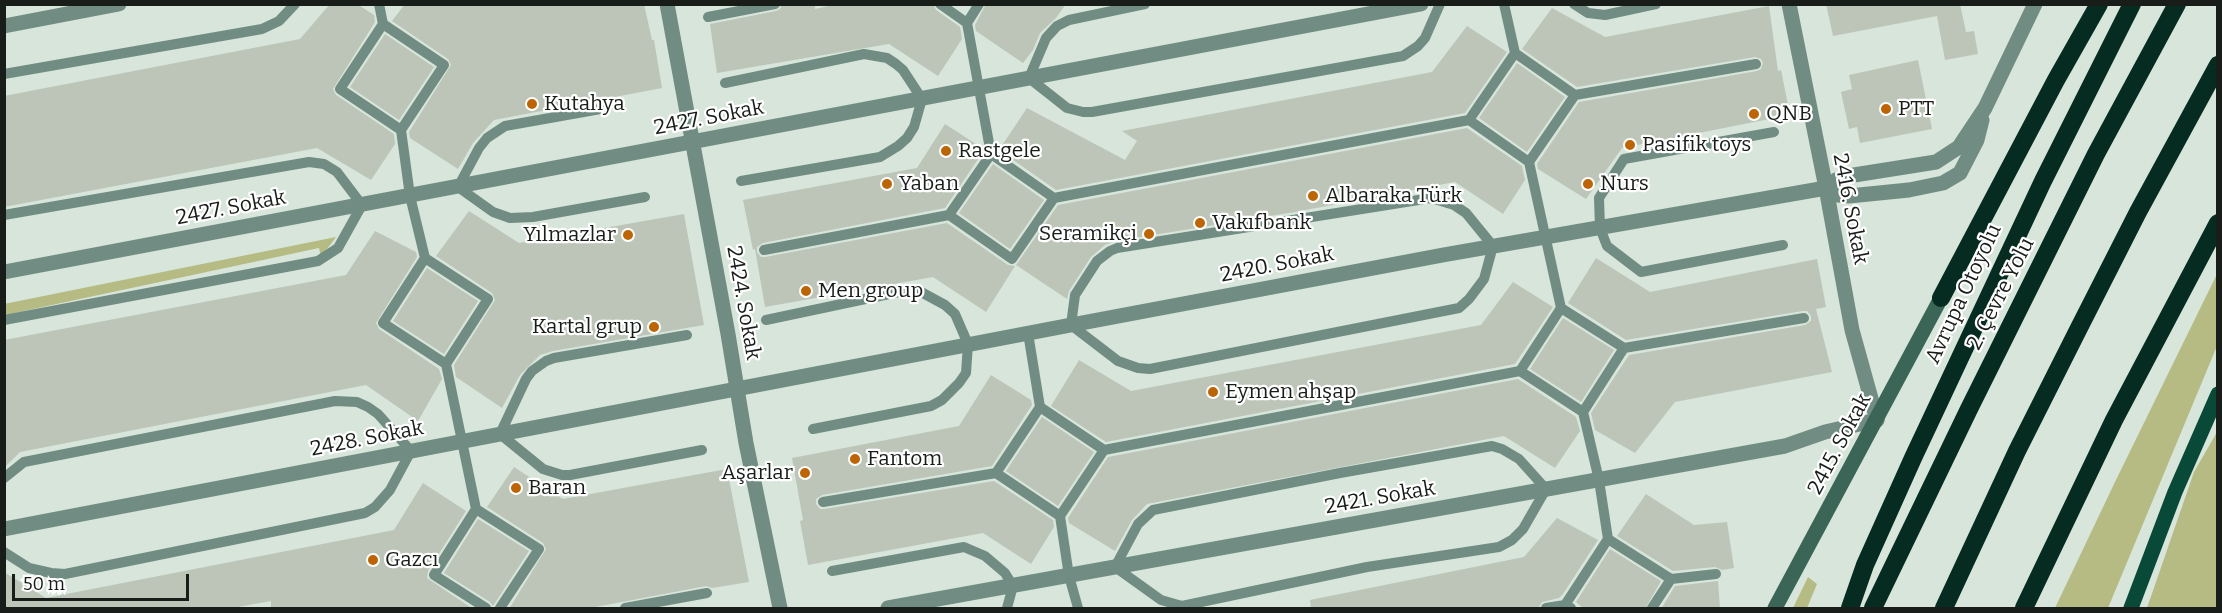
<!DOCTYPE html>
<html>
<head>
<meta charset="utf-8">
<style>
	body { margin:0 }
	#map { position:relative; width:2222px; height:613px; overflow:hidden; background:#d7e5da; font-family:Bitter,serif }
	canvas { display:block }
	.frame { position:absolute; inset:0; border:6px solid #181d19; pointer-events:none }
	.scale { position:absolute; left:12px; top:574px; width:177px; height:27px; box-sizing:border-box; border:3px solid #181d19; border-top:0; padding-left:8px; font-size:18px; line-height:21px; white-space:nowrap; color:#181d19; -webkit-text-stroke:4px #fff; paint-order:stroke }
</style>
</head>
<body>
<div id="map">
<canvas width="2222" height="613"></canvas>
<div class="frame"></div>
<div class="scale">50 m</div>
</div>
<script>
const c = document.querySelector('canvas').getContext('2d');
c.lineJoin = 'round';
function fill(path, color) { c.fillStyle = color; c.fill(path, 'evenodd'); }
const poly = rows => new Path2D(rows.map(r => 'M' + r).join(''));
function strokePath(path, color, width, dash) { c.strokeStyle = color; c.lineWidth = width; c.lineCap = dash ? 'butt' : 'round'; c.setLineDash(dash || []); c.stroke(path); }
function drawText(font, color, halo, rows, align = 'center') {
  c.font = font + ' Bitter,serif'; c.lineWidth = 4.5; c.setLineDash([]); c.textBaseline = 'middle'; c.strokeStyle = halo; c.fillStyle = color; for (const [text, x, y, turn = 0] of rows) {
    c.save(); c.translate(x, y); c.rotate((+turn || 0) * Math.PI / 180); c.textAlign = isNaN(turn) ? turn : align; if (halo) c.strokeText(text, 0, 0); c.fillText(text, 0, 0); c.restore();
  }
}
fill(poly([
	[336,237,321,257,319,248,5,315,4,304],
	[2217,274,2217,346,2108,608,2055,608,2115,482],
	[2217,432,2217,608,2147,608,2194,472],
	[1808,577,1817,584,1807,608,1793,608]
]), '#b5bb82');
fill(poly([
	[330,4,357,4,374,15,375,22,333,89,336,95,394,134,395,144,371,180,317,148,4,207,4,96,300,39],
	[405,4,644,4,652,40,654,40,662,88,494,120,473,143,458,169,410,138,409,132,451,65,448,59,392,21],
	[782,4,815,4,815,9,838,4,933,4,936,10,960,27,962,39,938,76,889,44,717,73,710,24,776,11,780,9],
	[986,4,1066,4,1056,18,1040,33,1033,50,1023,63,976,31,975,25],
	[1826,4,1960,4,1966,32,1974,31,1978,54,1945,60,1937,16,1833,36],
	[1769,6,1778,71,1781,70,1790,115,1622,148,1586,199,1538,169,1537,164,1579,102,1757,71,1761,69,1763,63,1761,59,1755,57,1577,87,1522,49,1552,8,1605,37],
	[1467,26,1507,52,1465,113,1056,190,999,150,1027,108,1125,160,1137,141,1122,131,1432,72],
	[385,34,434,67,399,120,350,87],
	[1918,60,1932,129,1860,143,1857,127,1849,129,1841,92,1852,89,1849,75],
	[1517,63,1565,97,1527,152,1479,118],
	[945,124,982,148,983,152,945,208,763,243,757,247,757,252,761,257,765,257,947,223,1008,265,1015,266,986,312,933,277,765,307,755,249,753,250,743,200,917,168],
	[1467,128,1522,166,1525,180,1503,214,1455,182,1295,212,1116,241,1105,245,1091,257,1069,291,1067,299,1016,265,1058,205],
	[993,164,1044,200,1010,249,959,213],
	[469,211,519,243,684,214,704,325,553,351,540,355,520,375,502,408,456,377,454,365,495,300,492,293,436,256],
	[375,231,416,252,417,257,376,323,379,329,439,369,442,379,418,421,366,385,20,452,4,468,4,340,346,275],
	[1596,258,1650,292,1817,259,1826,307,1816,309,1832,372,1675,402,1635,453,1595,430,1591,413,1629,355,1805,325,1811,321,1811,316,1807,311,1803,311,1626,340,1568,303],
	[427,268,478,301,444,354,393,321],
	[1513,282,1553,307,1515,364,1106,442,1051,406,1079,360,1131,391,1481,325],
	[1563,318,1614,350,1581,402,1530,369],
	[991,375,1031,400,1032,405,992,466,822,495,816,499,816,504,820,509,824,509,994,481,1053,520,1054,527,1031,564,983,533,808,565,800,521,803,520,792,458,959,426],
	[1518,379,1576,417,1580,431,1555,468,1504,436,1147,504,1132,520,1115,551,1069,523,1068,518,1108,457],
	[1042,417,1094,452,1058,506,1006,471],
	[514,467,563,499,727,469,749,582,712,588,706,586,585,609,509,609,546,549,543,543,487,507],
	[423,483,466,511,428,571,427,578,473,609,271,609,271,601,227,609,4,609,4,572,46,598,394,530],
	[1646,494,1694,525,1727,522,1734,568,1722,570,1715,567,1673,571,1617,536],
	[1557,518,1598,540,1563,594,1559,598,1542,602,1539,607,1311,609,1310,600,1524,557],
	[478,519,529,551,493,606,490,602,444,573],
	[1610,549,1661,581,1645,609,1584,609,1576,602],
	[1718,581,1720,609,1661,609,1675,586]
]), '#bdc5b8');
strokePath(poly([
	[379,4,383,24,444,65,401,130,410,196,425,258,488,299,446,364],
	[940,4,967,23,979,4],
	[1145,4,1069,20,1057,26,1046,38,1029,78,1067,108,1083,112,1092,112,1403,56,1418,46,1425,38,1440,4],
	[1504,4,1515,53],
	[1574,4,1588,13,1605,15,1656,4],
	[708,17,775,4],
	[967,23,991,154],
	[383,24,340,89,401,130],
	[4,74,262,29,279,21,295,4],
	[725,83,864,54,887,58,896,64,903,70,922,99,914,127,907,138,898,146,880,157,741,181],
	[606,108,505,126,487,138,479,148,458,187,493,212,510,218,533,217,645,197],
	[1469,120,1529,162,1575,95],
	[1774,132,1624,159,1599,198,1600,228,1607,246,1641,272,1783,245],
	[1529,162,1561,308,1624,348,1583,412],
	[1431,198,1454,205,1466,213,1493,246,1484,279,1469,299,1459,308,1150,369,1138,368,1118,361,1071,325,1075,295,1097,261,1110,251,1117,248,1431,198],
	[4,215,309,162,324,164,337,172,362,205,338,248,318,261,4,320],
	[949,215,1012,259,1054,198,1469,120,1515,53,1575,95,1756,64],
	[764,250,949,215,991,154,1054,198],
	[425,258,383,323,446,364,476,509,434,575,486,608],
	[1561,308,1520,371,1583,412,1599,480,1608,539,1565,605,1571,608],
	[766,320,908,290,921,292,945,305,955,314,968,344,966,373,959,383,942,400,931,406,813,429],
	[1028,333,1040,407],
	[687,335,554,358,546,361,532,371,526,379,500,434,543,469,562,475,570,475,702,450],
	[1624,348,1804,318],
	[1492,446,1502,449,1519,459,1546,489,1523,529,1512,540,1499,547,1367,567,1182,606,1161,600,1115,567,1138,524,1153,510,1340,473,1492,446],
	[996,473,1040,407,1104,450,1520,371],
	[4,478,24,462,335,401,357,402,368,407,378,414,411,451,390,490,375,507,365,513,65,574,51,573,29,568,4,552],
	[823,502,996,473,1060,516,1104,450],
	[476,509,539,549,500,608],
	[1060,516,1069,576,1078,608],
	[1608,539,1671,579,1652,608],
	[832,571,964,547,985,556,1005,573,1013,586,1007,608],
	[1671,579,1716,574],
	[625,608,707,593],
	[1546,608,1565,605]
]), '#718d83', 10);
strokePath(poly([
	[4,26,119,4],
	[1826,188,1836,180,1854,175,1936,162,1959,147,1985,108,2035,4],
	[1826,188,1838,195,1849,196,1909,190,1943,183,1960,173,1977,140,1982,120],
	[4,272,1421,4],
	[4,529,1071,325,1443,255,1826,188],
	[888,608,1785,446,1825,432,1877,420]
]), '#718d83', 15);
strokePath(poly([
	[667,4,728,334,746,443,780,608],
	[1789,4,1826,188,1852,330,1877,420]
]), '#718d83', 15);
strokePath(poly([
	[1775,608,1941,298]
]), '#3a6557', 15);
strokePath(poly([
	[2131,608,2175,492,2218,394]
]), '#094938', 15);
strokePath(poly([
	[1941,298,2056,80,2099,4],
	[1850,608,1865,565,1913,458,2043,181,2132,4],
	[1873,608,1969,409,2096,154,2177,4],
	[1944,608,2017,451,2080,326,2138,212,2218,65],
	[2024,608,2114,420,2218,223]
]), '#062c22', 18);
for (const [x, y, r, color] of [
	[532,104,6,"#bd6405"],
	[1886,109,6,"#bd6405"],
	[1754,114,6,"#bd6405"],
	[1630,145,6,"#bd6405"],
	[946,151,6,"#bd6405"],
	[887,184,6,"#bd6405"],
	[1588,184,6,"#bd6405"],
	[1313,196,6,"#bd6405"],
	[1200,223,6,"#bd6405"],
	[1149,234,6,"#bd6405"],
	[628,235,6,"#bd6405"],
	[806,291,6,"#bd6405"],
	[654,327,6,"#bd6405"],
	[1213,392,6,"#bd6405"],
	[855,459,6,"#bd6405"],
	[805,473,6,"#bd6405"],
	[516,488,6,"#bd6405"],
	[373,560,6,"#bd6405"]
]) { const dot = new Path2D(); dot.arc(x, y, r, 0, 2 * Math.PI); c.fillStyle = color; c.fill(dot); strokePath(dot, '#fff', 2); }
drawText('21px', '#181d19', '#fff', [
	["Kutahya",544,104],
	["PTT",1898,109],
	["QNB",1766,114],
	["Pasifik toys",1642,145],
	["Rastgele",958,151],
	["Yaban",899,184],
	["Nurs",1600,184],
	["Albaraka Türk",1325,196],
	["Vakıfbank",1212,223],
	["Seramikçi",1137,234,"right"],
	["Yılmazlar",616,235,"right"],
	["Men group",818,291],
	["Kartal grup",642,327,"right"],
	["Eymen ahşap",1225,392],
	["Fantom",867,459],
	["Aşarlar",793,473,"right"],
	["Baran",528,488],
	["Gazcı",385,560]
], 'left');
drawText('21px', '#181d19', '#fff', [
	["2427. Sokak",709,118,-11],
	["2427. Sokak",231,208,-11],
	["2416. Sokak",1850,209,79],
	["2420. Sokak",1277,265,-11],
	["Avrupa Otoyolu",1964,294,-65],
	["2. Çevre Yolu",2001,294,-63],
	["2424. Sokak",743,303,80],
	["2428. Sokak",367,439,-11],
	["2415. Sokak",1840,444,-62],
	["2421. Sokak",1380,498,-10]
]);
</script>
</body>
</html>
